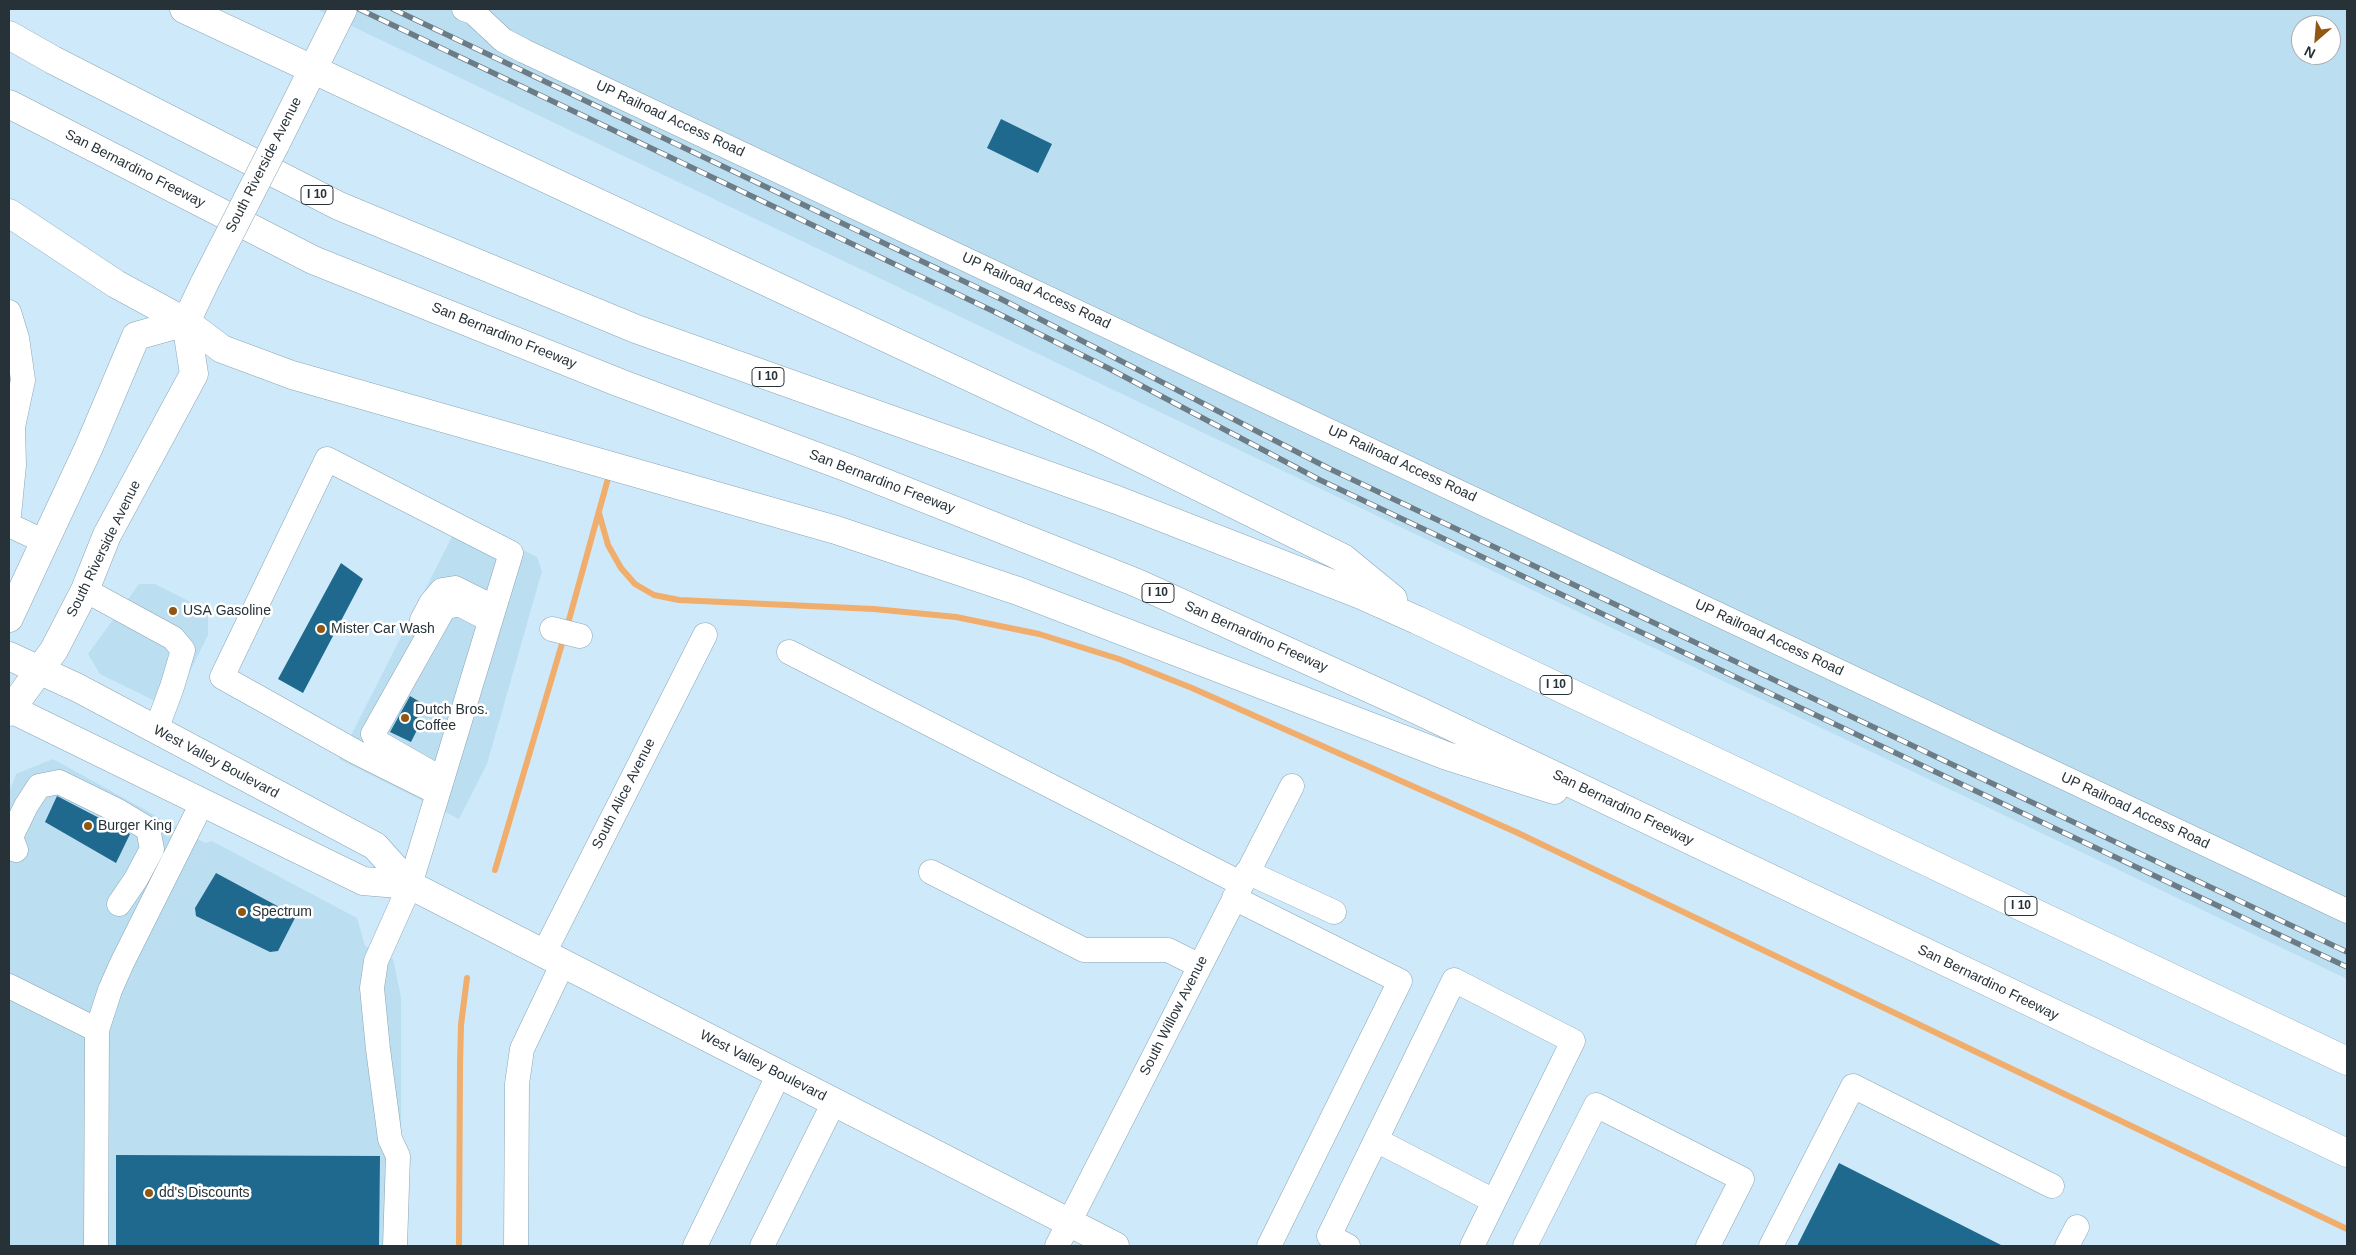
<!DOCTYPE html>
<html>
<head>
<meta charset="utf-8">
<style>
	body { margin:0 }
	#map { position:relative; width:2356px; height:1255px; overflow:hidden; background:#cee9fa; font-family:Arial,sans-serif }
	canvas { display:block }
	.frame { position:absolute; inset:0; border:10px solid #273238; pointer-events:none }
	.north { position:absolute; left:2291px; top:15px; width:50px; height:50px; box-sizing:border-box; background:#fff; border:1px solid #a9adaf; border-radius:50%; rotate:207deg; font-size:14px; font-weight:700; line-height:20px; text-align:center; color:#273238 }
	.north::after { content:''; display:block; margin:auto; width:18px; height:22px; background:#905612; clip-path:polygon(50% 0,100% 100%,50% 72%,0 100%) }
</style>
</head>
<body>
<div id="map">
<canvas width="2356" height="1255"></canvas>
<div class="frame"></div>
<div class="north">N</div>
</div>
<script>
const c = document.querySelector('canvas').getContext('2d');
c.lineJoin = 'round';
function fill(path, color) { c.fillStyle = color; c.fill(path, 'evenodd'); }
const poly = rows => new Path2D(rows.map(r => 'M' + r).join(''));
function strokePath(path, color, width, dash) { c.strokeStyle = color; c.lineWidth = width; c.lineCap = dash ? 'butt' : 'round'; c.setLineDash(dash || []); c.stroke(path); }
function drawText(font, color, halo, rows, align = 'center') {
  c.font = font + ' Arial,sans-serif'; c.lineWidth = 5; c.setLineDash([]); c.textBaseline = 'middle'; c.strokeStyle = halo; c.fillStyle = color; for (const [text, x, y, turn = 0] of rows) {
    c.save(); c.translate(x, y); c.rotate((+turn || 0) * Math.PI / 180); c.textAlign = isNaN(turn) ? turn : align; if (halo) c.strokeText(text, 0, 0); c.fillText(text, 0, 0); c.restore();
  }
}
fill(poly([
	[316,9,2347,9,2347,979],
	[2301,25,2331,25,2331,55,2301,55],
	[461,519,537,557,542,571,487,764,459,819,339,759],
	[139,584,155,584,208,611,208,635,173,706,157,702,100,674,88,654],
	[53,759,205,843,212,841,357,918,365,946,393,959,401,997,401,1246,9,1246,9,793,16,774]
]), '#bbdef1');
strokePath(poly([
	[599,513,608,545,621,568,635,584,654,595,679,600,874,609,956,617,1039,634,1119,659,1192,688,1518,833,2347,1229],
	[567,627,609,475],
	[495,870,564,637],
	[459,1246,460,1064,461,1025,467,978]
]), '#f0ad6c', 6);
fill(poly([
	[1001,119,1052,144,1038,173,987,148],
	[341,563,363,579,303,693,278,679],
	[410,696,420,702,413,715,422,720,411,742,390,732],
	[57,796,130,834,116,863,45,822],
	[216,873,296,916,278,951,270,952,196,916,195,908],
	[116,1155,380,1156,379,1246,116,1246],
	[1839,1163,2003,1246,1797,1246]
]), '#1e698d');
const minor = poly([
	[464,9,473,12,503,40,524,51,2347,911],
	[9,312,17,338,23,380,13,427,14,465,9,515],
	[9,525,45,542],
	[85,590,173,638,183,650,172,687,156,730],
	[422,620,431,603,442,590,455,588,481,601],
	[552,629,580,636],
	[789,652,1242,884],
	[428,771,379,743,373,734,444,608,459,604,490,620],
	[16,850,11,837,26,806,39,786,59,782,118,811,148,829,152,849,136,879,119,904],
	[931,872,1084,950,1168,950,1200,966],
	[1247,872,1334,912],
	[1234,898,1400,981,1269,1246],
	[544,953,705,635],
	[9,986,97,1030],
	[1376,1140,1494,1201],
	[96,1246,97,1030,110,990,122,963,202,803],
	[395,1246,398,1156,390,1139,378,1049,372,988,376,961,410,885,511,553,327,459,222,677,356,752,438,793],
	[516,1246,517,1084,522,1049,563,963],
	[695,1246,779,1074],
	[762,1246,834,1102],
	[1057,1246,1292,786],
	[1348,1246,1329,1236,1454,980,1573,1041,1472,1246],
	[1525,1246,1596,1105,1742,1179,1708,1246],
	[1771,1246,1853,1086,2052,1186],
	[2067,1246,2077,1227]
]);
const major = poly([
	[275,145,343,9],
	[9,618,89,447,136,336,186,322],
	[9,656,78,688,375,846,410,885,1115,1246],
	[9,708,363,881,410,885],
	[9,712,54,650,85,590,107,535,194,374,186,322,205,282]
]);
const highway = poly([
	[184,9,1100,438,1343,558,1393,599],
	[9,35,53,60,339,206,636,329,1117,500,1361,595,1417,620,2347,1061],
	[9,104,313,260,620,383,848,468,1137,583,1417,710,2347,1153],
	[9,213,116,284,186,322,222,349,292,375,836,530,1018,591,1447,756,1554,790]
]);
strokePath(minor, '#8ba5b5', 25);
strokePath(major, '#8ba5b5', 29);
strokePath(highway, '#8ba5b5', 29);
strokePath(minor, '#fff', 24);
strokePath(major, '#fff', 28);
strokePath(highway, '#fff', 28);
const rail = poly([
	[359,9,995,312,1108,368,1320,480,2347,967],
	[393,9,1001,299,1328,468,2347,952]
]);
strokePath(rail, '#6b7c87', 5.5);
strokePath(rail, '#fff', 4, [11]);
const majorBridge = poly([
	[205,282,275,145]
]);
strokePath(majorBridge, '#8ba5b5', 29, []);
strokePath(majorBridge, '#fff', 28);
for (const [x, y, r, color] of [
	[173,611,5,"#905612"],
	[321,629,5,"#905612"],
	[405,718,5,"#905612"],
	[88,826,5,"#905612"],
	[242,912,5,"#905612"],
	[149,1193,5,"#905612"]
]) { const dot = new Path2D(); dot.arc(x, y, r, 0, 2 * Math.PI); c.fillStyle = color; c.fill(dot); strokePath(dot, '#fff', 2); }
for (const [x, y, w] of [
	[317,195,32],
	[768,377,32],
	[1158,593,32],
	[1556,685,32],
	[2021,906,32]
]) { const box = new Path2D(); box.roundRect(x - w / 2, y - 9.5, w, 19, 4); c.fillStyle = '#fff'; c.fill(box); strokePath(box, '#273238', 1); }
drawText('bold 12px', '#273238', null, [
	["I 10",317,195],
	["I 10",768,377],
	["I 10",1158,593],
	["I 10",1556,685],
	["I 10",2021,906]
]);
drawText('14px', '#273238', '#fff', [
	["UP Railroad Access Road",670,119,25],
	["South Riverside Avenue",264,165,-63],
	["San Bernardino Freeway",135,169,27],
	["UP Railroad Access Road",1036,291,25],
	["San Bernardino Freeway",504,336,22],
	["UP Railroad Access Road",1402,464,25],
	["San Bernardino Freeway",882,482,21],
	["South Riverside Avenue",104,549,-64],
	["San Bernardino Freeway",1256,637,24],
	["UP Railroad Access Road",1769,638,25],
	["West Valley Boulevard",216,762,28],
	["South Alice Avenue",624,794,-63],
	["San Bernardino Freeway",1623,808,26],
	["UP Railroad Access Road",2135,811,25],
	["San Bernardino Freeway",1988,983,26],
	["South Willow Avenue",1174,1016,-63],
	["West Valley Boulevard",763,1066,27]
]);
drawText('14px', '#273238', '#fff', [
	["USA Gasoline",183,611],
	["Mister Car Wash",331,629],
	["Dutch Bros.",415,710],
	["Coffee",415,726],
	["Burger King",98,826],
	["Spectrum",252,912],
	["dd's Discounts",159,1193]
], 'left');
</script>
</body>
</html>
